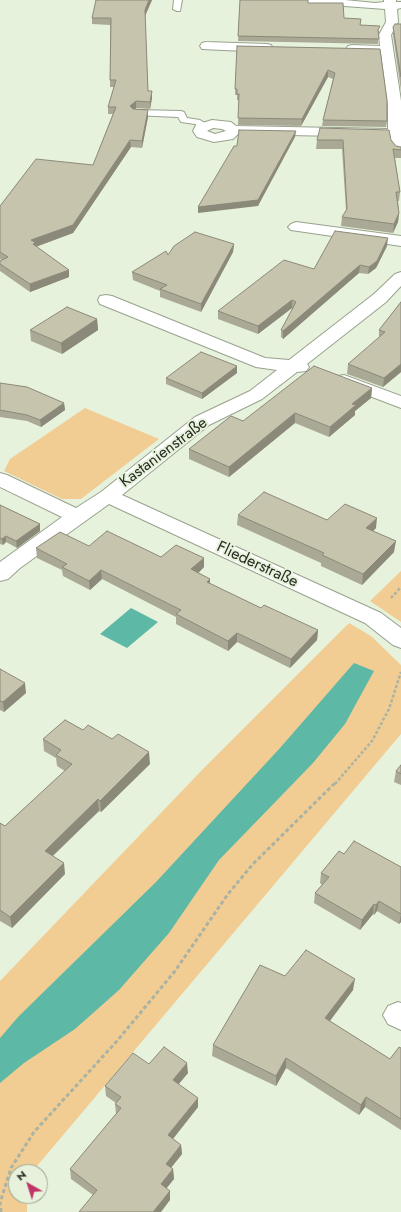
<!DOCTYPE html>
<html>
<head>
<meta charset="utf-8">
<style>
	body { margin:0 }
	#map { position:relative; width:401px; height:1212px; overflow:hidden; background:#e7f2dc; font-family:Jost,sans-serif }
	canvas { display:block }
	.north { position:absolute; left:8px; top:1164px; width:40px; height:40px; box-sizing:border-box; background:#e7f2dc; border:1px solid #9aa292; border-radius:50%; rotate:321deg; font-size:11px; font-weight:700; line-height:16px; text-align:center; color:#272b23 }
	.north::after { content:''; display:block; margin:auto; width:14px; height:18px; background:#c13468; clip-path:polygon(50% 0,100% 100%,50% 72%,0 100%) }
</style>
</head>
<body>
<div id="map">
<canvas width="401" height="1212"></canvas>
<div class="north">N</div>
</div>
<script>
const c = document.querySelector('canvas').getContext('2d');
c.lineJoin = 'round';
function fill(path, color) { c.fillStyle = color; c.fill(path, 'evenodd'); }
const poly = rows => new Path2D(rows.map(r => 'M' + r).join(''));
function strokePath(path, color, width, dash) { c.strokeStyle = color; c.lineWidth = width; c.lineCap = dash ? 'butt' : 'round'; c.setLineDash(dash || []); c.stroke(path); }
function drawText(font, color, halo, rows, align = 'center') {
  c.font = font + ' Jost,sans-serif'; c.lineWidth = 4; c.setLineDash([]); c.textBaseline = 'middle'; c.strokeStyle = halo; c.fillStyle = color; for (const [text, x, y, turn = 0] of rows) {
    c.save(); c.translate(x, y); c.rotate((+turn || 0) * Math.PI / 180); c.textAlign = isNaN(turn) ? turn : align; if (halo) c.strokeText(text, 0, 0); c.fillText(text, 0, 0); c.restore();
  }
}
fill(poly([
	[85,408,159,439,81,499,62,499,4,471,10,459],
	[401,571,401,622,370,601],
	[349,623,371,636,401,665,401,734,32,1172,16,1172,16,1196,27,1196,27,1212,0,1212,0,981,203,769]
]), '#f1cd94');
fill(poly([
	[131,608,158,622,127,648,100,634],
	[354,663,374,671,345,724,313,763,219,860,169,933,119,990,75,1029,24,1063,0,1083,0,1038,19,1016,156,882,280,748]
]), '#5eb8a6');
const service = poly([
	[174,0,182,0,180,11,177,11,173,9,174,0],
	[136,110,181,111,184,112,187,118,200,120,209,126,205,129,195,124,181,122,178,117,133,115,132,113,136,110]
]);
const minor = poly([
	[298,0,345,0,375,3,384,2,384,0,396,0,396,2,401,2,401,8,397,9,398,22,391,35,401,101,401,155,396,154,392,148,389,137,238,134,233,139,214,142,197,137,193,131,196,125,212,120,231,122,236,126,388,129,388,106,381,54,352,53,348,52,346,49,348,46,352,45,380,46,379,35,386,22,385,9,304,3,300,2,298,0],
	[213,128,222,129,226,131,215,134,207,131,213,128],
	[206,42,267,44,271,45,273,48,271,51,267,52,202,49,200,46,202,43,206,42],
	[296,222,401,236,401,246,291,230,288,227,291,224,296,222],
	[401,272,401,286,386,302,307,364,309,367,306,371,297,372,262,399,209,425,122,495,381,613,401,628,401,648,393,645,365,623,109,504,20,568,8,579,0,581,0,562,62,517,0,487,0,473,7,475,76,508,101,492,195,417,250,391,277,370,256,367,100,304,98,300,100,296,106,295,112,296,265,358,289,360,374,294,395,274,401,272],
	[344,375,401,396,401,408,338,384,335,380,338,376,344,375],
	[398,1002,401,1003,401,1030,388,1024,383,1015,388,1006,398,1002]
]);
strokePath(service, '#98a28e', 2);
strokePath(minor, '#98a28e', 2);
strokePath(poly([
	[391,598,401,587],
	[335,784,372,741,389,709,401,672]
]), '#aab3a1', 2.5, [3, 2]);
strokePath(poly([
	[1,1212,0,1203,11,1168,34,1132,117,1041,175,971,228,894,253,864,335,783]
]), '#aab3a1', 3, [4, 2.5]);
fill(service, '#fff');
fill(minor, '#fff');
fill(poly([
	[152,0,145,16,148,91,152,91,152,98,150,109,136,108,135,110,148,117,142,148,131,147,73,233,36,247,69,270,69,277,30,292,0,271,0,261,2,260,0,259,0,206,93,165,113,114,108,114,108,107,114,87,110,87,110,25,92,24,92,18],
	[240,0,308,3,361,25,379,31,378,34,378,44,238,41],
	[401,24,401,91,393,35,393,27],
	[237,46,380,49,387,121,386,127,322,126,323,120,333,79,328,77,301,126,238,125,239,100,237,100,237,95,235,95],
	[317,140,391,140,396,146,401,147,401,158,395,158,400,192,399,201,398,201,399,213,398,222,393,233,341,226,342,217,346,210,342,149,316,149],
	[234,244,233,252,201,312,160,297,160,291,133,280,132,272,168,255],
	[387,246,376,268,368,274,359,273,283,339,281,337,281,330,293,308,292,308,258,334,218,319,218,311,314,269],
	[401,302,401,372,383,387,347,374,348,364,379,338,379,330],
	[97,319,98,330,62,354,31,341,30,330],
	[237,373,202,399,166,384,166,378],
	[0,383,64,403,65,410,41,427,27,421,0,417],
	[372,388,371,398,355,411,355,415,329,437,295,423,229,477,189,459,189,449,243,421],
	[0,505,40,524,40,531,17,548,6,542,3,545,0,544],
	[238,515,327,520,376,528,373,531,394,552,362,585,321,566,321,563,237,525],
	[89,546,161,557,204,567,198,573,210,579,210,584,261,608,318,630,317,640,290,668,237,642,228,651,176,624,176,617,102,579,90,590,63,576,62,570,37,558,36,548],
	[0,669,26,693,4,712,0,710],
	[83,730,150,764,101,812,99,811,53,856,65,874,12,928,0,921,0,823,5,826,65,771,57,766,56,758,44,751,43,739],
	[401,765,401,785,394,782,396,771],
	[344,854,401,867,401,922,399,924,377,911,374,915,373,914,360,930,314,903,315,893,322,885,320,883,321,873],
	[285,976,353,990,329,1021,390,1059,401,1048,401,1130,365,1107,359,1115,286,1068,276,1086,212,1056,213,1045],
	[149,1064,188,1073,178,1084,198,1107,173,1139,181,1145,182,1154,171,1168,173,1169,174,1179,166,1188,170,1191,170,1200,93,1195,71,1179,70,1169,116,1114,115,1104,116,1103,106,1096,105,1086]
]), '#aaa995');
fill(poly([
	[149,0,152,0,145,16,145,10],
	[328,70,328,77,301,126,302,119],
	[152,91,152,98,150,109,150,102],
	[136,101,136,108,131,113,130,106],
	[148,110,148,117,142,148,142,141],
	[296,131,295,137,258,206,198,213,198,207],
	[130,140,131,147,73,233,32,248,31,240],
	[399,213,398,222,393,233,394,224],
	[388,238,387,246,376,268,368,274,369,267],
	[234,244,233,252,201,312,201,304],
	[360,265,359,273,283,339,283,331],
	[69,270,69,277,30,292,30,284],
	[292,300,292,308,258,334,258,326],
	[97,319,98,330,62,354,61,343],
	[401,364,401,372,383,387,384,378],
	[237,366,237,373,202,399,202,393],
	[372,388,371,398,355,411,355,415,329,437,330,427,352,404],
	[64,403,65,410,41,427,40,420],
	[295,413,295,423,229,477,229,467],
	[377,518,376,528,365,539,366,528],
	[40,524,40,531,17,548,16,541],
	[6,536,6,542,3,545,2,539],
	[396,541,394,552,362,585,363,574],
	[204,558,204,567,192,579,191,569],
	[101,570,102,579,90,590,89,581],
	[210,579,210,588,207,582],
	[318,630,317,640,290,668,291,659],
	[237,633,237,642,228,651,228,641],
	[25,683,26,693,4,712,3,702],
	[149,752,150,764,101,812,100,801],
	[98,799,99,811,46,862,45,851],
	[64,863,65,874,12,928,10,917],
	[379,901,377,911,374,915,376,905],
	[374,904,373,914,360,930,362,920],
	[401,914,401,922,399,924],
	[355,979,353,990,324,1029,325,1018],
	[286,1058,286,1068,276,1086,276,1076],
	[187,1063,188,1073,174,1090,173,1080],
	[366,1097,365,1107,359,1115,361,1105],
	[198,1098,198,1107,168,1145,168,1135],
	[181,1145,182,1154,166,1174,166,1164],
	[173,1169,174,1179,162,1194,161,1184],
	[170,1191,170,1200,161,1212,153,1212]
]), '#8b8979');
const building = poly([
	[96,0,149,0,145,10,148,91,152,91,150,102,136,101,130,106,133,109,148,110,142,141,130,140,73,225,31,240,36,243,33,244,69,270,30,284,0,264,0,261,8,257,0,252,0,206,36,159,93,165,116,107,108,107,116,80,110,80,111,18,92,18,96,0],
	[240,0,308,0,308,3,343,3,344,18,361,19,360,25,380,26,378,30,379,39,238,36,240,0],
	[395,24,401,24,401,77,393,27,395,24],
	[237,46,380,49,387,100,387,121,323,120,335,73,328,70,302,119,238,118,239,94,237,94,237,89,235,89,237,46],
	[320,128,389,130,391,140,396,146,401,147,401,150,393,149,400,192,396,192,399,213,394,224,342,217,347,209,343,140,317,140,320,128],
	[239,130,296,131,258,200,198,207,234,146,237,146,239,130],
	[335,231,388,238,377,261,369,267,360,265,283,331,281,330,296,302,292,300,258,326,218,311,284,260,314,269,335,231],
	[195,232,234,244,201,304,160,289,167,285,132,272,166,251,168,255,174,246,195,232],
	[401,302,401,364,384,378,348,364,385,332,379,330,401,302],
	[67,307,97,319,61,343,30,330,67,307],
	[201,352,237,366,202,393,166,378,201,352],
	[314,366,372,388,352,404,356,405,330,427,295,413,229,467,189,449,231,416,243,421,314,366],
	[0,383,27,387,64,403,40,420,27,415,0,410,0,383],
	[264,492,327,520,345,504,377,518,366,528,396,541,363,574,322,555,324,553,238,515,264,492],
	[0,505,40,524,16,541,6,536,2,539,0,538,0,505],
	[107,531,161,557,176,545,204,558,191,569,210,579,207,582,261,608,264,605,318,630,291,659,237,633,228,641,176,614,181,610,101,570,89,581,62,567,67,564,36,548,60,532,89,546,107,531],
	[0,669,25,683,3,702,0,701,0,669],
	[65,720,83,730,88,725,112,739,118,734,149,752,100,801,98,799,45,851,64,863,10,917,0,910,0,823,5,826,72,764,56,755,61,750,43,739,65,720],
	[401,765,401,774,396,771,401,765],
	[354,841,401,867,401,914,379,901,376,905,374,904,362,920,315,893,329,877,321,873,339,851,344,854,354,841],
	[306,950,355,979,325,1018,390,1059,399,1047,401,1048,401,1119,366,1097,361,1105,286,1058,276,1076,213,1045,260,965,285,976,306,950],
	[164,1047,187,1063,173,1080,198,1098,168,1135,181,1145,166,1164,173,1169,161,1184,170,1191,153,1212,79,1212,97,1190,70,1169,121,1108,115,1104,121,1097,105,1086,133,1053,149,1064,164,1047]
]);
fill(building, '#c6c4ad');
strokePath(building, '#8b8979', 1);
drawText('16px', '#272b23', '#e7f2dc', [
	["Kastanienstraße",164,453,-37],
	["Fliederstraße",257,565,25]
]);
</script>
</body>
</html>
